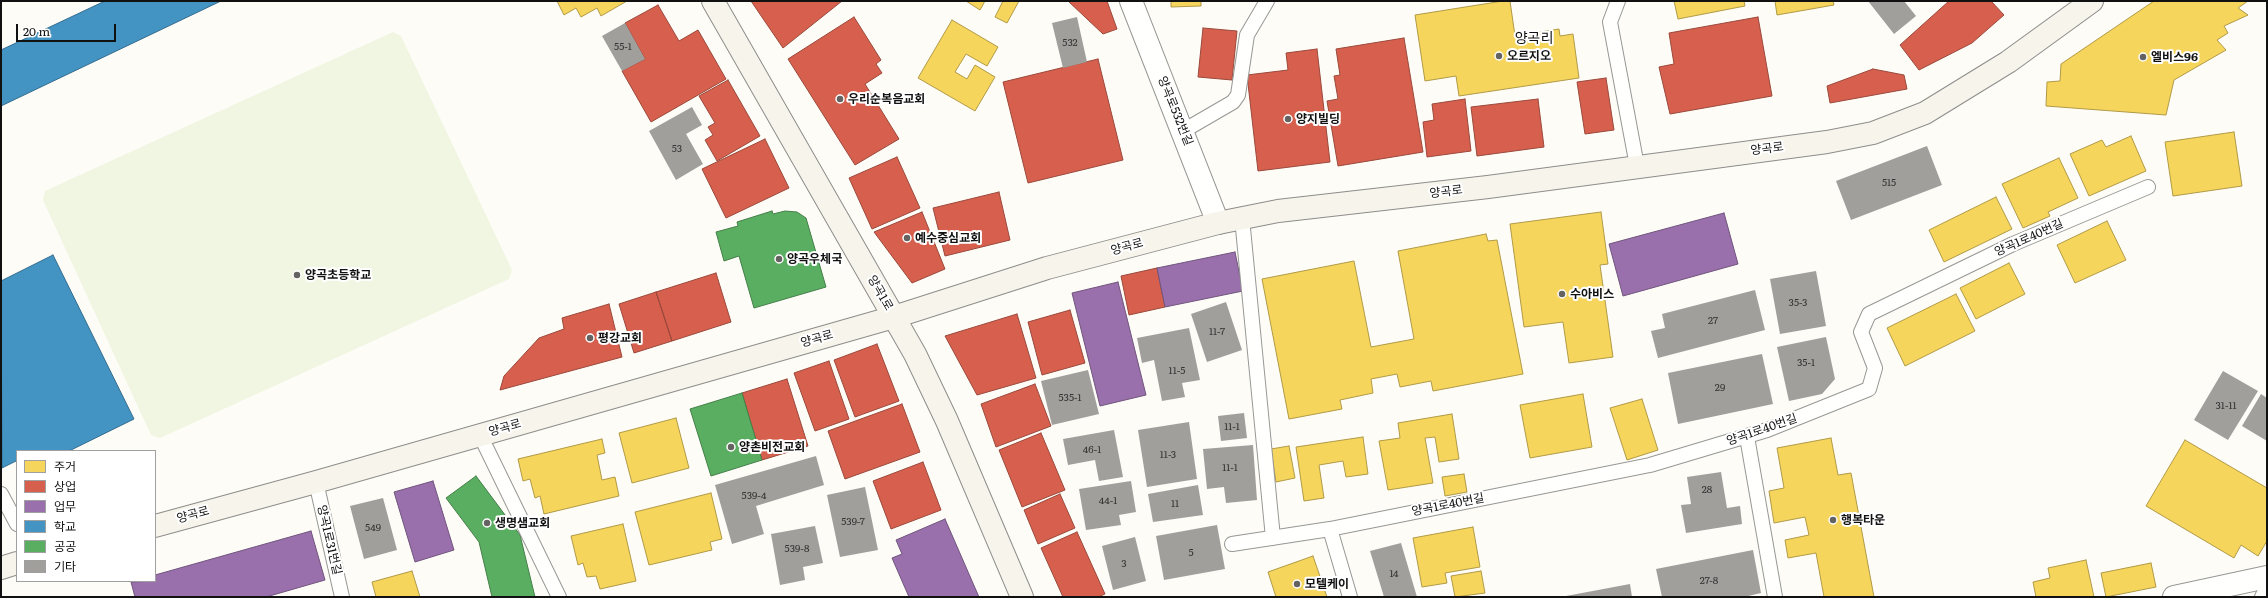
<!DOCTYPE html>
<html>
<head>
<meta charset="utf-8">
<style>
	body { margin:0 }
	#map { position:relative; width:2268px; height:598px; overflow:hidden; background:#fdfcf7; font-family:Literata,"Noto Sans KR",serif }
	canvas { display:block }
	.frame { position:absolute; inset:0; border:2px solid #111; pointer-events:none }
	.legend { position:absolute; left:16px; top:450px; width:140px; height:132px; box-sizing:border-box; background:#fff; border:1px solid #a0a0a0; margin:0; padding:5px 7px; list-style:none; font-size:12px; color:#111 }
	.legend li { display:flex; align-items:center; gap:8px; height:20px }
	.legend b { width:20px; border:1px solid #a0a0a0 }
	.scale { position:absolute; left:16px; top:24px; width:100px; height:18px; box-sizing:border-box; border:2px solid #111; border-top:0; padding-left:5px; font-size:12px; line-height:14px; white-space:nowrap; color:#111; -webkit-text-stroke:3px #fff; paint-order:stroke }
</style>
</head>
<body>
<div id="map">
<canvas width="2268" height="598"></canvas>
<div class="frame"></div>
<ul class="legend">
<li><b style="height:11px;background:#f6d55c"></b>주거</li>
<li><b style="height:11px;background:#d6604d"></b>상업</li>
<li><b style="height:11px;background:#9970ab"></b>업무</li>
<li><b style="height:11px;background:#4393c3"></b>학교</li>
<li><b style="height:11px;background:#5aae61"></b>공공</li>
<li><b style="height:11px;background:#a19f9c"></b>기타</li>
</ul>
<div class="scale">20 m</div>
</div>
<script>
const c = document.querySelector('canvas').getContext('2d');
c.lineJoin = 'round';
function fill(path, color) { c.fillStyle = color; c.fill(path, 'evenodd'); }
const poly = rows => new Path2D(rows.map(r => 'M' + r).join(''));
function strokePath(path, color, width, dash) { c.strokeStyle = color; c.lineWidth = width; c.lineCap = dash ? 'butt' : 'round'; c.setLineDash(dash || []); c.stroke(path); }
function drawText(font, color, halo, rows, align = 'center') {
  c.font = font + ' Literata,"Noto Sans KR",serif'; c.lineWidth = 4; c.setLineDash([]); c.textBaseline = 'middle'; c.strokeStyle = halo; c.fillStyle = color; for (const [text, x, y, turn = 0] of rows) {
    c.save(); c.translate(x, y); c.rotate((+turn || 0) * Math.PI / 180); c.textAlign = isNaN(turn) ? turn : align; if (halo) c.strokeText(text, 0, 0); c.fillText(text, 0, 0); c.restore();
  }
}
fill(poly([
	[393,32,401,36,512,270,509,279,160,438,151,435,43,200,45,191]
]), '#f0f6e1');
const homes = poly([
	[557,1,627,1,601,16,597,8,581,17,576,8,564,15,557,1],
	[966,1,985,1,980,10,966,1],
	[1003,1,1019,1,1007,23,995,17,1003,1],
	[1171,1,1201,1,1201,6,1171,7,1171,1],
	[1503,1,1510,1,1515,36,1559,29,1560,36,1573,34,1579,78,1459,96,1456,76,1425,81,1415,15,1503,1],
	[1674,1,1744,1,1745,6,1678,19,1674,1],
	[1775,1,1833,1,1834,5,1777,15,1775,1],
	[2154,1,2248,1,2238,8,2248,15,2224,26,2228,33,2217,40,2226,50,2174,80,2166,115,2046,106,2047,82,2060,81,2061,64,2154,1],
	[952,20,998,47,987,66,966,54,955,72,967,79,975,65,995,77,975,111,918,78,952,20],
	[2234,132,2242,186,2173,196,2165,142,2234,132],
	[2131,136,2146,171,2089,196,2070,154,2102,140,2106,147,2131,136],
	[2059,158,2078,198,2048,212,2050,216,2023,228,2002,184,2059,158],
	[1996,197,2012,229,1944,262,1929,230,1996,197],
	[1601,212,1608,264,1600,265,1613,357,1569,363,1563,322,1524,327,1510,224,1601,212],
	[2107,221,2126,260,2075,283,2057,245,2107,221],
	[1486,234,1488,241,1497,240,1523,374,1433,391,1431,381,1400,387,1397,374,1371,379,1373,393,1340,400,1342,409,1289,419,1262,279,1354,261,1371,347,1414,339,1398,251,1486,234],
	[2009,263,2025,294,1976,319,1960,288,2009,263],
	[1956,294,1975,331,1905,366,1887,328,1956,294],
	[1583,394,1592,447,1530,458,1520,405,1583,394],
	[1642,399,1658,450,1627,460,1610,408,1642,399],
	[1452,414,1459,459,1439,462,1435,437,1425,438,1433,483,1388,490,1379,441,1400,438,1398,423,1452,414],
	[676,418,689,468,632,483,619,433,676,418],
	[1363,437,1368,474,1346,477,1343,461,1319,465,1324,498,1304,501,1296,447,1363,437],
	[1831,438,1838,475,1851,473,1874,597,1824,597,1816,553,1788,558,1785,540,1809,535,1805,517,1774,523,1769,491,1784,488,1777,448,1831,438],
	[602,439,605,453,597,455,602,480,615,477,619,496,544,514,540,496,535,498,530,479,523,481,518,459,602,439],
	[2185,440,2267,488,2267,541,2258,556,2241,545,2234,558,2146,506,2185,440],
	[1289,446,1295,478,1276,482,1271,449,1289,446],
	[1464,474,1467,492,1445,496,1442,477,1464,474],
	[711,493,722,539,710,542,712,550,649,565,635,512,711,493],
	[623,524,636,581,600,589,596,576,587,577,583,563,578,565,571,536,623,524],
	[1473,527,1480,567,1445,573,1447,583,1422,587,1413,538,1473,527],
	[1313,556,1327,597,1276,597,1268,572,1313,556],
	[2086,560,2094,597,2036,597,2033,582,2050,578,2048,568,2086,560],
	[2151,563,2156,587,2106,597,2101,573,2151,563],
	[412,571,420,597,376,597,372,582,412,571],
	[1481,571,1485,593,1455,597,1451,576,1481,571]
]);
fill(homes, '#f6d55c');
strokePath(homes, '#b19a46', 1);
const shops = poly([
	[751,1,842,1,783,48,751,1],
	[1068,1,1107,1,1117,29,1103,34,1068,1],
	[1949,1,1991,1,2004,15,1972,43,1919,70,1900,45,1949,1],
	[658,5,679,41,698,30,726,79,651,122,622,71,645,59,625,23,658,5],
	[854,17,881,60,876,64,882,73,865,84,899,139,855,165,788,59,854,17],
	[1758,17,1772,96,1670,114,1659,67,1674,64,1669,33,1758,17],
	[1203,28,1237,31,1232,80,1198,77,1203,28],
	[1404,38,1423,152,1338,166,1327,101,1338,99,1334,76,1340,75,1336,49,1404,38],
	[1317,49,1330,162,1258,171,1247,75,1288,70,1286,53,1317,49],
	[1098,59,1123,160,1028,183,1003,82,1098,59],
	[1873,69,1904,75,1907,89,1830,103,1827,86,1873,69],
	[1606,78,1614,130,1585,134,1577,82,1606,78],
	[728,80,760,136,717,161,705,140,713,135,708,127,715,123,699,96,728,80],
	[1465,99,1471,151,1427,157,1423,122,1434,120,1432,104,1465,99],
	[1538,99,1544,147,1477,156,1471,107,1538,99],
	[765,139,789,188,726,218,702,169,765,139],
	[897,157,920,208,872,229,849,178,897,157],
	[999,192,1010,240,945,256,933,208,999,192],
	[922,212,945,269,912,283,874,232,922,212],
	[1157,268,1165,307,1129,315,1121,276,1157,268],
	[716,273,731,322,672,341,656,292,716,273],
	[656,292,672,341,634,353,619,304,656,292],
	[609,304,622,357,500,390,504,376,539,338,564,329,562,318,609,304],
	[1070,310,1085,363,1042,375,1028,322,1070,310],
	[1017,314,1036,378,977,395,945,336,1017,314],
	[877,344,899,401,855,417,834,360,877,344],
	[829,361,849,419,815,431,794,373,829,361],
	[787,379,808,446,762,460,742,393,787,379],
	[1035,384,1051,426,996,447,981,404,1035,384],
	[902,404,920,452,845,479,828,431,902,404],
	[1041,433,1065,490,1022,507,999,450,1041,433],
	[923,462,941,510,891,529,873,481,923,462],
	[1060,494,1075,528,1038,544,1024,510,1060,494],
	[1077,532,1105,594,1098,597,1063,597,1041,548,1077,532]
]);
fill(shops, '#d6604d');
strokePath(shops, '#9b483b', 1);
const offices = poly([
	[1724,213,1738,264,1623,296,1609,244,1724,213],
	[1235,252,1243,291,1165,307,1157,268,1235,252],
	[1118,282,1146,395,1100,406,1072,293,1118,282],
	[433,481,454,550,415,562,394,492,433,481],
	[945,519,979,597,909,597,892,558,902,554,896,540,945,519],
	[311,531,325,580,266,597,135,597,131,582,155,581,155,575,311,531]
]);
fill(offices, '#9970ab');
strokePath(offices, '#70547d', 1);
const schools = poly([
	[105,1,221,1,1,106,1,50,105,1],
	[53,255,134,419,69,451,17,451,17,463,16,461,2,468,1,281,53,255]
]);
fill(schools, '#4393c3');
strokePath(schools, '#346c8e', 1);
const public = poly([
	[772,211,773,214,785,211,797,212,806,218,826,287,754,308,739,256,724,261,716,232,738,226,737,222,772,211],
	[742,393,762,460,711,476,690,409,742,393],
	[476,476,520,535,535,597,492,597,479,542,446,498,476,476]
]);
fill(public, '#5aae61');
strokePath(public, '#447f49', 1);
fill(poly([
	[1868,1,1904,1,1916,16,1894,34],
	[1077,17,1087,62,1063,68,1052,23],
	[625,23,645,59,622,71,602,36],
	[692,107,702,125,686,134,703,164,676,180,649,131],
	[1927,146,1942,185,1851,220,1836,181],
	[1816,271,1826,326,1780,334,1770,279],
	[1755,290,1765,330,1658,358,1651,331,1665,328,1662,314],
	[1226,302,1242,350,1207,362,1191,314],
	[1189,328,1200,380,1182,383,1185,397,1162,401,1154,360,1142,363,1137,338],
	[1826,337,1835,379,1822,394,1789,401,1777,347],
	[1762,354,1773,404,1678,424,1668,373],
	[1088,370,1099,414,1052,425,1041,381],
	[2223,371,2258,391,2228,440,2194,420],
	[2261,394,2267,398,2267,441,2242,426],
	[1244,413,1247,438,1221,441,1218,416],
	[1189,422,1197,479,1147,487,1138,430],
	[1114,430,1123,477,1099,481,1095,460,1068,465,1063,439],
	[1253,445,1257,500,1226,503,1224,487,1207,489,1203,449],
	[816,456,824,485,756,506,764,534,732,544,715,485],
	[1721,472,1727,508,1740,506,1742,524,1686,533,1681,505,1691,504,1687,477],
	[1131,481,1136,512,1119,515,1121,525,1086,530,1079,489],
	[1198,485,1203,515,1153,522,1148,494],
	[865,487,878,550,840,557,827,495],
	[383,498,397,550,364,559,350,506],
	[1217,525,1225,569,1164,580,1156,536],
	[815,526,823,563,803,567,805,580,780,585,771,534],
	[1135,537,1146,581,1113,590,1102,546],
	[1401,543,1417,597,1384,597,1370,551],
	[1753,550,1761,593,1744,597,1662,597,1656,569],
	[1630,584,1632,597,1566,597,1566,596]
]), '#a19f9c');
const lane = poly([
	[1618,1,1610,22,1637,166],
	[1183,131,1233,102,1238,95,1247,35,1267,1],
	[1242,218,1273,538],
	[480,435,559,597],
	[1747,437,1775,597],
	[316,482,342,597],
	[1,494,17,524],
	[1330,529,1350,597],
	[1232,544,1330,529,1650,465,1767,430,1869,389,1875,368,1861,332,1869,314,2013,244,2148,187],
	[2262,597,2267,588]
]);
const street = poly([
	[1131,1,1218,223],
	[2174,597,2267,577]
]);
const secondary = poly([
	[713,1,915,354,947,421,1022,597],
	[155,526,316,482,894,317,1047,268,1218,223,1278,211,1488,187,1827,142,1873,133,1925,113,2008,62,2092,1],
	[1,568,17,563]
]);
strokePath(lane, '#979795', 16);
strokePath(street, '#979795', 24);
strokePath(secondary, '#8e8d8b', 24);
strokePath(lane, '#fffffe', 14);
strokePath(street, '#fffffe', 22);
strokePath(secondary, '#f6f4eb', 22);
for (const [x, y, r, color] of [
	[1499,56,4,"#646362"],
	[2143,57,4,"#646362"],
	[840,99,4,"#646362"],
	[1288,119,4,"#646362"],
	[907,238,4,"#646362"],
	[779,259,4,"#646362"],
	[297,275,4,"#646362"],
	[1562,294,4,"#646362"],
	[590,338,4,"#646362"],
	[731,447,4,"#646362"],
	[1833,520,4,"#646362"],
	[487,523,4,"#646362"],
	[1297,584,4,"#646362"]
]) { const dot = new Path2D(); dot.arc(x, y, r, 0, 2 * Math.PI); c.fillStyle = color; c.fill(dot); strokePath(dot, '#fff', 1.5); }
drawText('10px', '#353434', null, [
	["532",1070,43],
	["55-1",623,47],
	["53",677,149],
	["515",1889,183],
	["35-3",1798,303],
	["27",1713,321],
	["11-7",1217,332],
	["35-1",1806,363],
	["11-5",1177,371],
	["29",1720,388],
	["535-1",1070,398],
	["31-11",2226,406],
	["11-1",1232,427],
	["46-1",1092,450],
	["11-3",1168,455],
	["11-1",1230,468],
	["28",1707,490],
	["539-4",754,496],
	["44-1",1108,501],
	["11",1175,504],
	["539-7",853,522],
	["549",373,528],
	["539-8",797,549],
	["5",1191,553],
	["3",1124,564],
	["14",1394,574],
	["27-8",1709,581]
]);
drawText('bold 12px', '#111', '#fff', [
	["오르지오",1507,56],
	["엘비스96",2151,57],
	["우리순복음교회",848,99],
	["양지빌딩",1296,119],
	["예수중심교회",915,238],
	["양곡우체국",787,259],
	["양곡초등학교",305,275],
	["수아비스",1570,294],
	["평강교회",598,338],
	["양촌비전교회",739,447],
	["행복타운",1841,520],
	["생명샘교회",495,523],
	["모텔케이",1305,584]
], 'left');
drawText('12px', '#111', '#fff', [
	["양곡로532번길",1175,111,68],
	["양곡로",1767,149,-7],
	["양곡로",1446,192,-7],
	["양곡1로40번길",2029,238,-24],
	["양곡로",1127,247,-15],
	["양곡1로",880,293,60],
	["양곡로",817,339,-16],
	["양곡로",505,428,-16],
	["양곡1로40번길",1762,430,-19],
	["양곡1로40번길",1448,505,-11],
	["양곡로",193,515,-15],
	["양곡1로31번길",329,540,77]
]);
drawText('14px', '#111', '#fff', [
	["양곡리",1534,39]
]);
</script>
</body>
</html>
